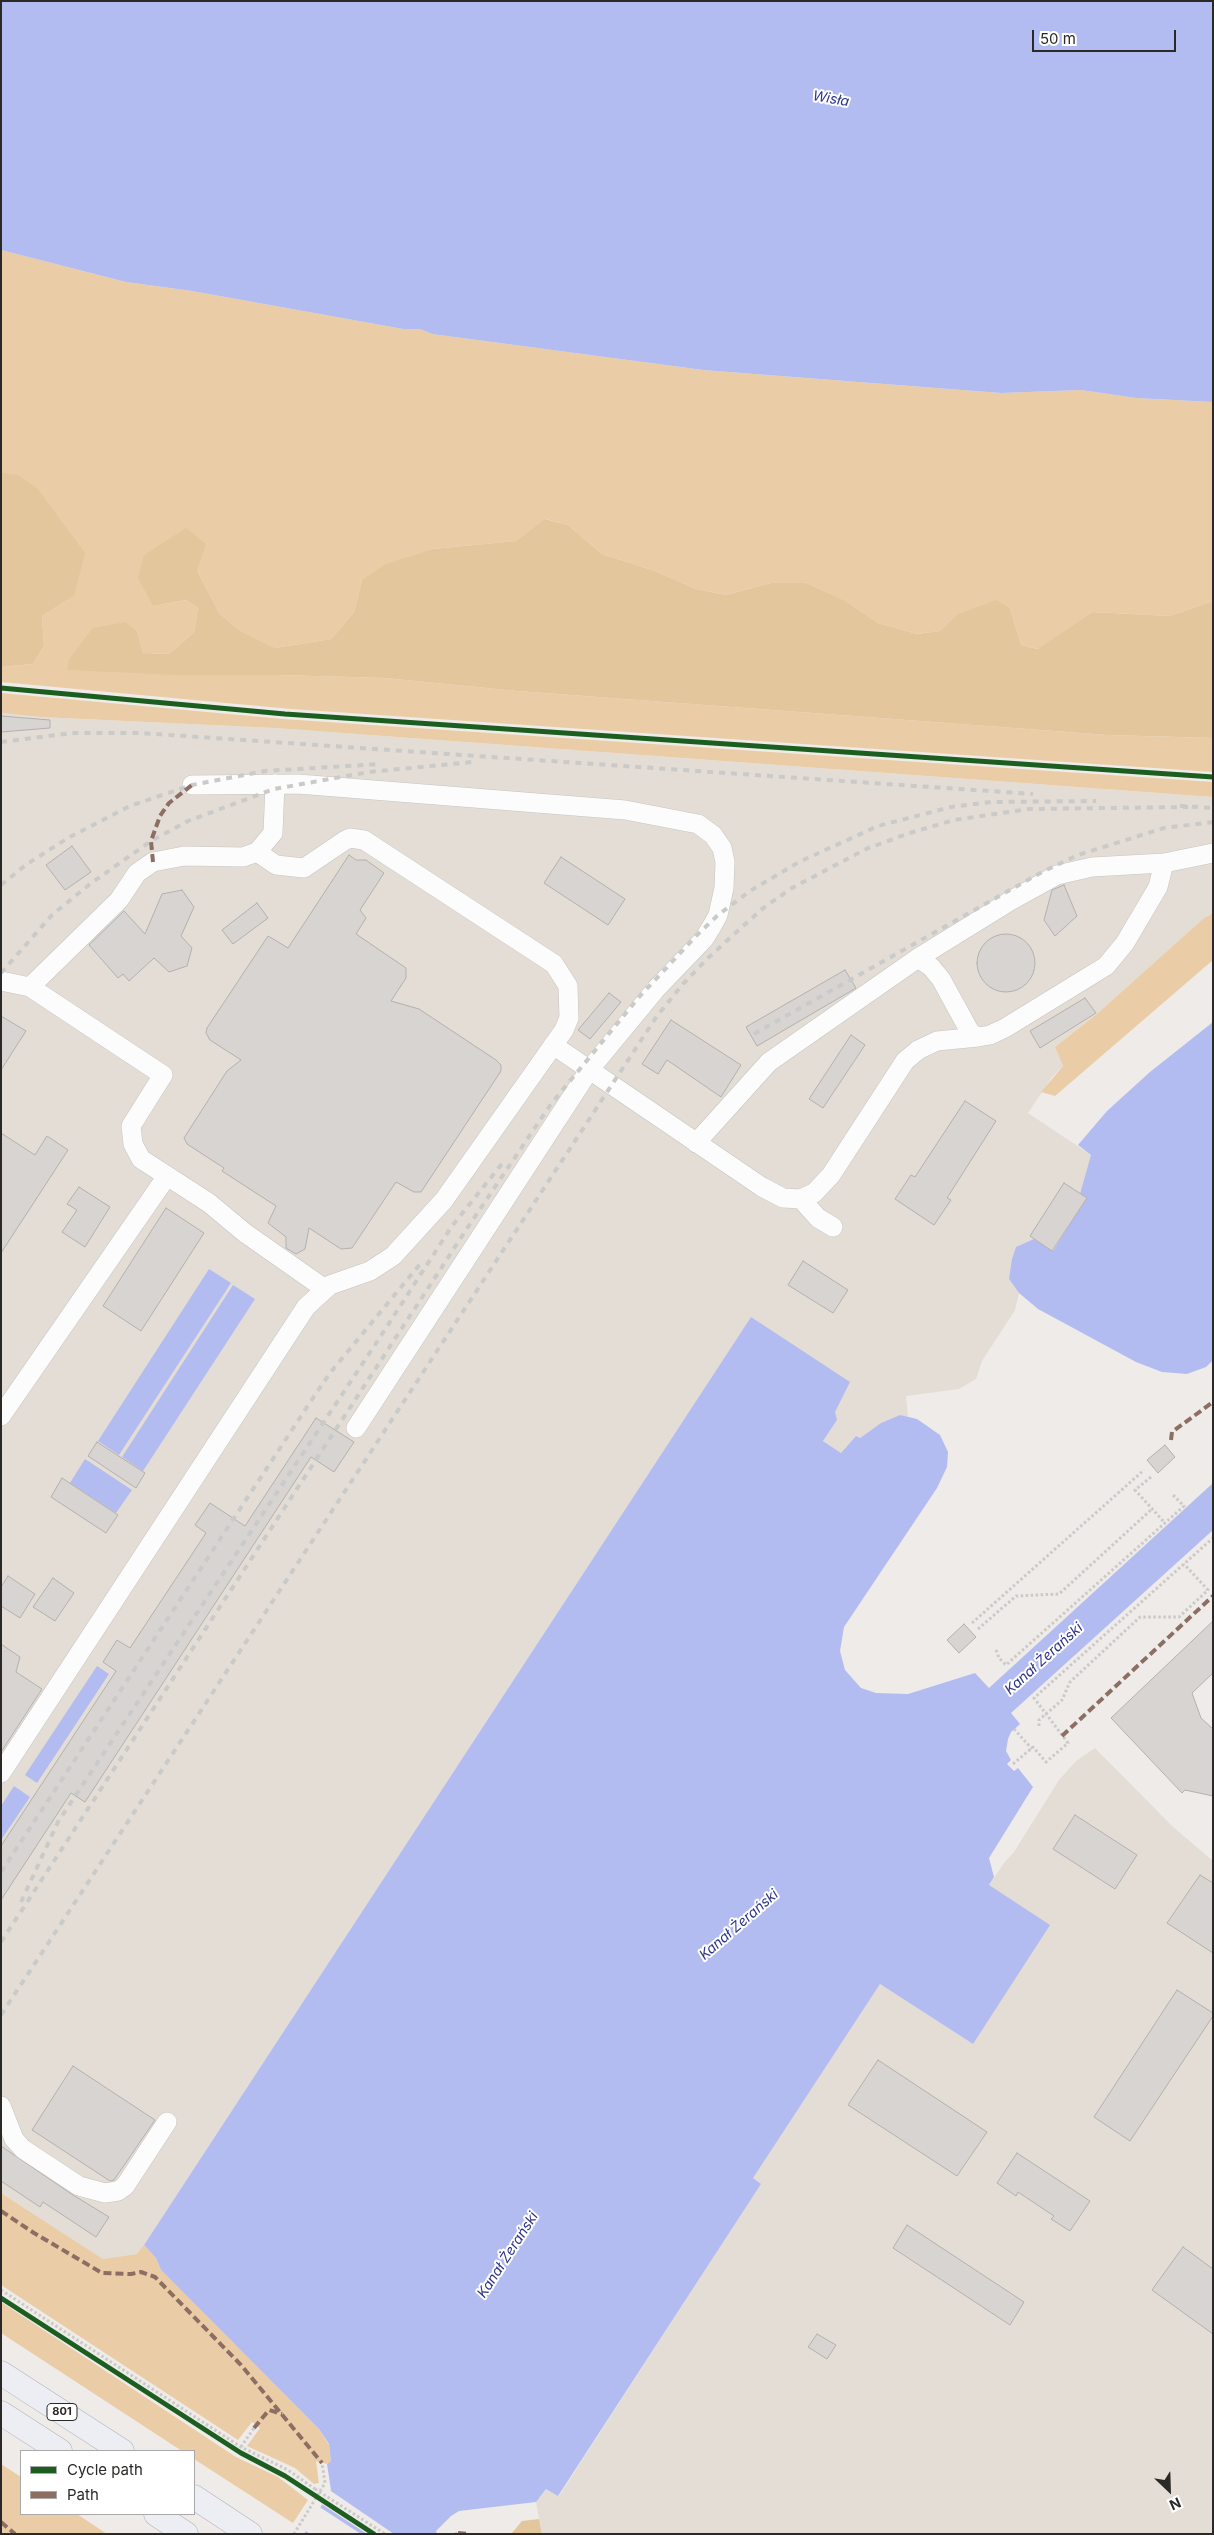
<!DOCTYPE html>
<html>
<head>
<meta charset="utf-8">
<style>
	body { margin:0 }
	#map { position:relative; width:1214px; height:2535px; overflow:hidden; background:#eeebe8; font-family:Inter,sans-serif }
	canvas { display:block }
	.frame { position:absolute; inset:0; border:2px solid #2b2927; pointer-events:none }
	.legend { position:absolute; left:20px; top:2450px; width:175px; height:65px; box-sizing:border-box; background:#fff; border:1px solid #aaa9a9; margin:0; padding:6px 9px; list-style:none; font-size:15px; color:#2b2927 }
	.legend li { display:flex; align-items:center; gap:10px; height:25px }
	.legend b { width:25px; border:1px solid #aaa9a9 }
	.north { position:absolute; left:1144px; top:2465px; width:50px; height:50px; -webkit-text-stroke:4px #fff; paint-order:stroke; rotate:156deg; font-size:14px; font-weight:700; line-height:20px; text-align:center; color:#2b2927 }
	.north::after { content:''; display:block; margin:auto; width:18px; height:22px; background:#2b2927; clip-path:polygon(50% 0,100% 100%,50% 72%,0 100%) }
	.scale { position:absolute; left:1032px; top:30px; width:144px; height:22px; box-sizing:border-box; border:2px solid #2b2927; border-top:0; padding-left:6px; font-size:15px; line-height:18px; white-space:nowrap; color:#2b2927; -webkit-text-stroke:4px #fff; paint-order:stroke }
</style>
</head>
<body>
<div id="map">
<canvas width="1214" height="2535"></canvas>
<div class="frame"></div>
<ul class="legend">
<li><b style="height:6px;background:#1b5e20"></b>Cycle path</li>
<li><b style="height:6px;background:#8d6e63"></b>Path</li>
</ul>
<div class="north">N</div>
<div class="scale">50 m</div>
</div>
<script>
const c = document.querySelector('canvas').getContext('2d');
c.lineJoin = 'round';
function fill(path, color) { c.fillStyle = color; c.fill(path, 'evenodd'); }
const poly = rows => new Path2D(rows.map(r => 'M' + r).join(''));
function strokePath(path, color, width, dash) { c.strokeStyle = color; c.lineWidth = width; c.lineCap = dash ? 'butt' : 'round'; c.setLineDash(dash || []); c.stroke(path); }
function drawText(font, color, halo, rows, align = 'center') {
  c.font = font + ' Inter,sans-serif'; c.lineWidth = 4; c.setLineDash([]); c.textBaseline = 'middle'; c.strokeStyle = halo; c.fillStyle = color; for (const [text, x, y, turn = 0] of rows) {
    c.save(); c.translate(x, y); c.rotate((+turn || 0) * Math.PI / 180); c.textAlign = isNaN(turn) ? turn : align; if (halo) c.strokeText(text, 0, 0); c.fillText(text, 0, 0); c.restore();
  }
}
fill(poly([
	[1,713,41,717,275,728,1213,797,1213,913,1204,918,1098,1013,1055,1047,1063,1066,1052,1077,1028,1113,1091,1155,1081,1194,1087,1198,1052,1251,1034,1239,1009,1279,1019,1293,1015,1310,982,1361,976,1379,959,1389,906,1396,908,1417,900,1415,881,1423,860,1438,856,1436,841,1453,823,1441,837,1420,751,1317,144,2245,138,2254,103,2259,1,2193],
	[1095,1748,1172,1826,1213,1861,1213,2534,542,2534,536,2502,546,2489,559,2496,760,2185,752,2178,880,1984,973,2044,989,1885,1004,1863,1014,1852,1059,1780,1076,1761]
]), '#e3ddd5');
fill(poly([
	[1,250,126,282,192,291,403,329,420,329,432,334,703,370,1001,393,1081,390,1136,398,1213,402,1213,601,1170,616,1092,612,1039,649,1021,645,1010,608,956,615,940,631,917,634,878,623,847,602,771,583,726,595,696,589,655,571,602,554,568,525,546,519,516,541,433,549,362,580,354,612,331,639,275,648,239,630,219,613,197,570,153,606,186,600,198,608,194,632,169,654,143,653,137,631,93,628,178,675,278,675,385,678,517,691,1108,735,1213,738,1213,772,291,709,1,682,1,667,33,664,44,646,42,616,74,596,1,473],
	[1,693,283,719,1213,782,1213,797,275,728,41,717,1,713],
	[1213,913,1213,960,1055,1096,1041,1092,1063,1066,1055,1047,1098,1013,1204,918],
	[1,2193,103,2259,137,2254,144,2245,156,2258,161,2270,319,2429,329,2445,331,2461,327,2464,316,2461,319,2483,314,2484,295,2468,247,2446,260,2428,252,2422,238,2440,1,2285],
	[1,2302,236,2457,278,2477,308,2500,293,2523,194,2459,194,2451,182,2451,1,2333],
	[1,2464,21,2477,21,2514,77,2514,107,2534,1,2534]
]), '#eacda6');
fill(poly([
	[1,473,18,475,37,488,85,553,74,596,42,616,44,646,33,664,1,667],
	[545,519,568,525,602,554,655,571,696,589,726,595,771,583,805,583,847,602,878,623,917,634,940,631,956,615,996,600,1010,608,1021,645,1038,649,1092,612,1170,616,1213,601,1213,738,1108,735,517,691,385,678,278,675,178,675,67,670,69,659,93,628,125,622,137,631,143,653,169,654,194,632,198,608,186,600,153,606,138,578,144,555,186,528,206,544,197,570,219,613,239,630,275,648,331,639,354,612,362,580,386,564,433,549,516,541],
	[539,2519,542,2534,511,2534,522,2521]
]), '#e4c69c');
fill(poly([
	[1,1,1213,1,1213,402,1136,398,1081,390,1001,393,703,370,432,334,420,329,403,329,192,291,126,282,1,250],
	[1213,1022,1213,1360,1206,1367,1187,1374,1162,1372,1136,1362,1038,1309,1019,1293,1009,1279,1012,1259,1016,1247,1034,1239,1053,1251,1086,1198,1080,1194,1091,1155,1078,1145,1107,1111,1150,1072],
	[209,1269,231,1283,119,1455,98,1441],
	[233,1285,255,1299,143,1471,122,1457],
	[751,1317,850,1382,835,1412,837,1420,823,1441,841,1453,856,1436,860,1438,881,1423,900,1415,917,1419,940,1435,948,1452,947,1467,937,1488,844,1627,840,1651,845,1670,861,1688,876,1693,908,1694,975,1673,989,1688,1213,1483,1213,1530,1011,1713,1020,1724,1011,1732,1008,1739,1006,1751,1011,1760,1007,1764,1014,1771,1018,1768,1033,1787,989,1858,994,1877,989,1885,1050,1925,973,2044,880,1984,753,2178,761,2184,558,2496,546,2489,536,2502,459,2511,451,2516,436,2531,437,2534,304,2534,331,2490,327,2464,331,2461,329,2444,319,2429,161,2270,156,2258,144,2245],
	[85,1459,132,1490,116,1513,70,1483],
	[97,1666,109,1674,37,1783,25,1775],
	[14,1786,30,1797,1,1840,1,1806]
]), '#b2bcf0');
fill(poly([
	[328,2489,394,2534,367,2534,320,2503],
	[318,2506,361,2534,310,2534,303,2529]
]), '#eeebe8');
const building = poly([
	[1,716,50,720,50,728,1,732,1,716],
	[72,846,91,872,65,890,46,865,72,846],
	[349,855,356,860,366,860,384,873,360,910,366,918,356,934,406,968,406,978,391,1001,419,1009,496,1060,501,1065,501,1071,421,1192,414,1192,396,1182,352,1248,341,1249,309,1228,305,1249,296,1254,286,1248,286,1237,268,1223,276,1206,222,1171,224,1168,187,1144,184,1138,227,1071,241,1060,210,1040,206,1033,207,1028,268,936,288,948,349,855],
	[561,857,625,899,608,925,544,883,561,857],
	[1064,885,1077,916,1055,936,1044,920,1052,890,1064,885],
	[182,890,194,907,181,936,192,948,187,966,169,972,154,958,129,981,123,974,118,978,89,945,124,911,145,934,162,894,182,890],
	[257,903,268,918,233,944,222,930,257,903],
	'977 963a29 29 0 1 1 58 0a29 29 0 1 1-58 0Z',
	[845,970,856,988,757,1046,746,1027,845,970],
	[609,993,621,1002,590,1039,578,1030,609,993],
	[1085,998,1096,1013,1040,1048,1030,1031,1085,998],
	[1,1016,26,1031,1,1070,1,1016],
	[671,1020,741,1065,721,1097,667,1060,658,1074,642,1064,671,1020],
	[851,1035,865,1045,823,1108,809,1099,851,1035],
	[965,1101,996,1121,947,1198,951,1200,934,1225,895,1199,911,1175,915,1177,965,1101],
	[1,1133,35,1155,47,1136,68,1150,1,1253,1,1133],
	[1064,1183,1087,1198,1052,1251,1030,1236,1064,1183],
	[79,1187,110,1207,85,1247,62,1232,77,1210,67,1204,79,1187],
	[166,1208,204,1233,141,1331,103,1306,166,1208],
	[803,1261,848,1290,833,1313,788,1285,803,1261],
	[316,1418,354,1442,334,1472,311,1457,85,1802,71,1793,1,1900,1,1846,116,1671,103,1662,117,1640,130,1648,206,1533,195,1525,210,1503,245,1526,316,1418],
	[97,1442,145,1473,136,1488,88,1456,97,1442],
	[1165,1445,1175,1457,1158,1473,1147,1460,1165,1445],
	[62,1478,118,1515,106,1533,51,1497,62,1478],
	[8,1576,35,1594,20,1618,1,1606,1,1587,8,1576],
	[53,1578,74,1593,55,1621,33,1607,53,1578],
	[1213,1621,1213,1673,1192,1693,1201,1718,1213,1729,1213,1796,1185,1790,1182,1793,1111,1718,1213,1621],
	[964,1624,976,1637,959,1653,947,1640,964,1624],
	[1,1644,20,1657,16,1672,42,1689,1,1752,1,1644],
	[1075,1815,1137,1855,1115,1889,1053,1849,1075,1815],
	[1200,1875,1213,1883,1213,1953,1167,1923,1200,1875],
	[1177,1990,1213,2013,1213,2016,1130,2141,1094,2117,1177,1990],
	[878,2060,987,2132,957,2176,848,2105,878,2060],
	[73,2066,155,2120,114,2180,110,2181,32,2130,73,2066],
	[1,2146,73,2195,109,2217,96,2237,43,2202,40,2207,1,2181,1,2146],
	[1017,2153,1090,2201,1070,2231,1051,2219,1054,2216,1018,2192,1016,2196,997,2183,1017,2153],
	[907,2225,1024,2302,1010,2325,893,2248,907,2225],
	[1183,2247,1213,2269,1213,2334,1152,2290,1183,2247],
	[817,2334,836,2345,827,2359,808,2347,817,2334]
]);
fill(building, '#d7d4d2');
strokePath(building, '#b3b1af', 1);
const minor = poly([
	[192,785,298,784,625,810,698,824,713,835,722,848,725,862,724,888,718,915,712,926,704,939,656,989,590,1069,356,1428],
	[1164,863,1213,853],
	[1,981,30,987,163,1075,131,1126,133,1144,141,1159,209,1203,245,1233,325,1289],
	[30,987,119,900,137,873,153,862,184,856,243,857,257,852,273,833,275,784],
	[553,1045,762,1187,783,1198,801,1199,814,1193,831,1175,905,1061,918,1050,937,1041,978,1037,990,1035,1005,1028,1106,966,1125,943,1158,887,1164,863,1092,867,1057,875,1010,901,918,958,931,967,941,979,970,1032,978,1037],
	[696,1143,769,1062,918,958],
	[801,1199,818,1218,833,1227],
	[1,1416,167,1176],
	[1,1773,306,1307,330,1285,370,1271,393,1256,444,1200,564,1030,569,1018,568,986,554,964,364,840,350,838,344,841,304,868,276,865,257,852],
	[1,2106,14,2139,23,2149,79,2186,105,2193,118,2191,125,2186,167,2122]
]);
const major = poly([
	[1,2373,122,2451],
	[1,2413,60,2451],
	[194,2497,250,2534],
	[156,2514,186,2534]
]);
strokePath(minor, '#c6c4c2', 20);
strokePath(major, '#b2b3bc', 25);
strokePath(poly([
	[1151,1477,1135,1490,1165,1523],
	[972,1623,1144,1470],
	[978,1629,1016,1596,1059,1594,1152,1509],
	[996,1650,999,1658,1006,1665,1184,1506,1173,1495],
	[1039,1726,1039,1720,1062,1700,1070,1682,1140,1617,1179,1617,1208,1590,1184,1564],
	[1014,1729,1032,1749],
	[1013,1764,1033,1747,1046,1762,1068,1743,1034,1698,1213,1538],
	[1,2290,241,2447,288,2470,315,2489],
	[241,2447,254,2428],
	[294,2534,325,2483,322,2463],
	[455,2534,458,2533]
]), '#cbcac9', 3, [2.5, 2.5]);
strokePath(minor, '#fcfcfc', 19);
strokePath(major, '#eceef3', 24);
strokePath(poly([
	[1,742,72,733,141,733,1033,794],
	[1180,806,1213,808],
	[1,885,27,864,68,838,130,806,192,785,265,771,380,764],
	[1,973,52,915,90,884,151,841,188,821,274,789,369,772,472,762],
	[754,1034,1042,872,1078,855,1164,828,1213,822],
	[1,1872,315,1395,330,1373,421,1263],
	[21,1902,58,1822,375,1345,452,1226,505,1160],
	[1,1942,468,1227,551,1104,640,996,698,934,718,915,750,891,799,862,878,826,951,807,991,802,1096,801],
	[1,2015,657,1016,683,984,709,957,762,909,792,888,868,848,913,832,954,820,1029,809,1188,807]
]), '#cacac9', 4, [6, 6]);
strokePath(poly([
	[315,2489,385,2534]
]), '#cbcac9', 3, [2.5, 2.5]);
strokePath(poly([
	[153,862,151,841,160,816,169,803,192,785],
	[1171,1440,1172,1432,1213,1402],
	[1062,1736,1213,1596],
	[1,2211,34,2233,102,2273,131,2274,141,2272,155,2277,241,2365,322,2463],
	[254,2428,269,2410,282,2414],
	[1,2522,15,2534],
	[458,2533,468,2534]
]), '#8d6e63', 4, [8, 4]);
strokePath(poly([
	[1,688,285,714,1213,777],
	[1,2298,241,2453,285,2476,374,2534]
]), '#1b5e20', 5);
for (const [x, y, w] of [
	[62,2412,30]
]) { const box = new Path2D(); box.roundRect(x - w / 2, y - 8.5, w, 17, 4); c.fillStyle = '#fff'; c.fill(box); strokePath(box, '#2b2927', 1); }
drawText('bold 11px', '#2b2927', null, [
	["801",62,2412]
]);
drawText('italic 14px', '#2c3388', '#fff', [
	["Wisła",831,99,10],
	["Kanał Żerański",1044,1659,-42],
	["Kanał Żerański",739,1925,-41],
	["Kanał Żerański",508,2255,-57]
]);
</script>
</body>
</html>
